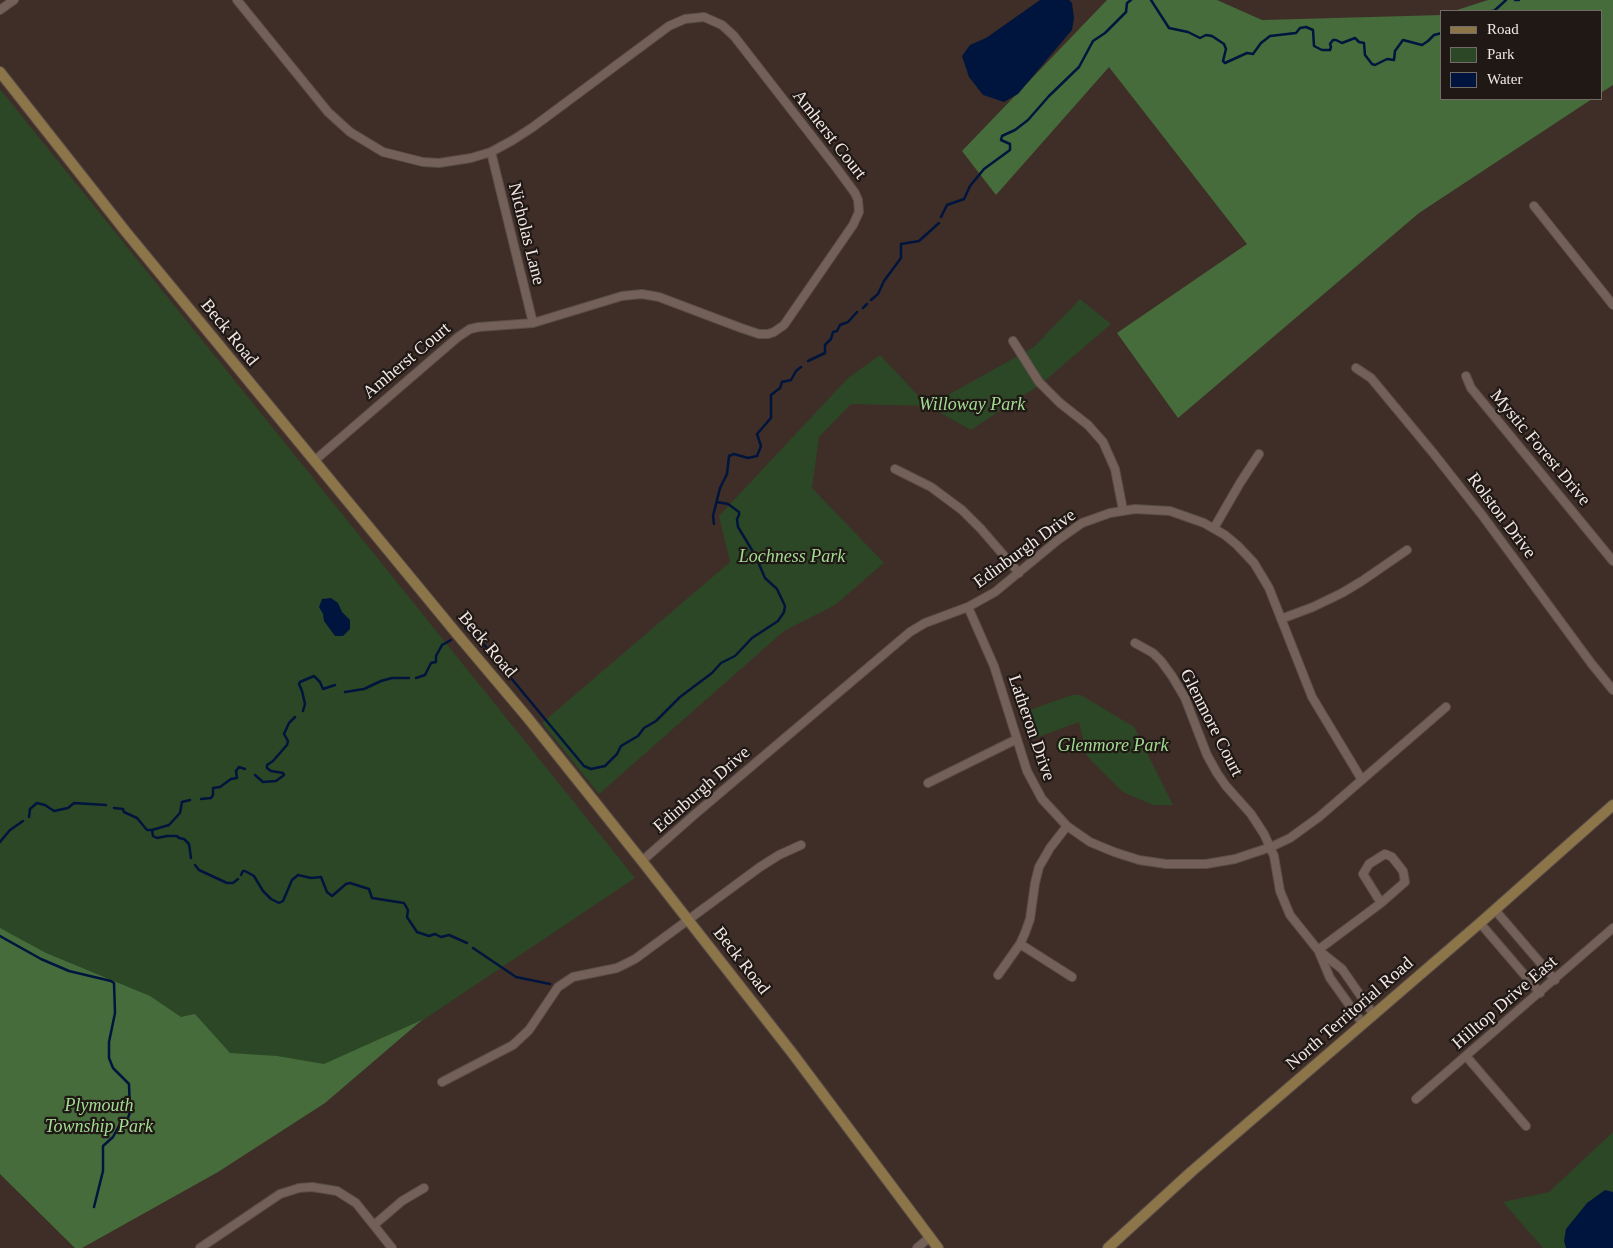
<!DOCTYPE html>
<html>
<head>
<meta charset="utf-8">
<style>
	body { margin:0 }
	#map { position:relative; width:1613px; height:1248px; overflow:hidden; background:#3e2e27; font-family:Georgia,serif }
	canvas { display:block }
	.legend { position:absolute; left:1440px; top:10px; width:162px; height:90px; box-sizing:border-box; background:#1f1815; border:1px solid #736b67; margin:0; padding:6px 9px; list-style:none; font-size:15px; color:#f2e7e3 }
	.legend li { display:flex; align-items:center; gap:10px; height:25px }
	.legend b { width:25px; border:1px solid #736b67 }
</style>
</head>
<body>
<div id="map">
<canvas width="1613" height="1248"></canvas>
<ul class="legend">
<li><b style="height:6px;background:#8b7549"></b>Road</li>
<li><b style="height:14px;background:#2c4725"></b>Park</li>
<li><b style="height:14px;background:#00153e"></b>Water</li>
</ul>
</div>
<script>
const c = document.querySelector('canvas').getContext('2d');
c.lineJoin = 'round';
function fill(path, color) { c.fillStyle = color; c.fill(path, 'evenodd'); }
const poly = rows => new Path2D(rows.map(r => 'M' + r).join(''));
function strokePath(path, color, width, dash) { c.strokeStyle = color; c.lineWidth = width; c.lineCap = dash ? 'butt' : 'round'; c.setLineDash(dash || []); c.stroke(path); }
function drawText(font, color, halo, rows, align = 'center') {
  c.font = font + ' Georgia,serif'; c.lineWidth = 4.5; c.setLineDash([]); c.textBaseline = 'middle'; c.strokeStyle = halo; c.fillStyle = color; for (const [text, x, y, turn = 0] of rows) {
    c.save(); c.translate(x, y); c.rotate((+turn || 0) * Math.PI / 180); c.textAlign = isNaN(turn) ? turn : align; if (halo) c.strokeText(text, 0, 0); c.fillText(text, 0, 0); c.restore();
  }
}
fill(poly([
	[0,89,635,878,244,1140,75,1248,0,1174],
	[1080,299,1111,324,1041,384,971,430,928,406,851,404,819,437,812,488,884,563,835,605,784,631,599,794,542,723,730,562,719,516,848,378,880,355,928,406,1034,347],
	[1072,695,1081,695,1134,727,1173,805,1153,805,1123,792,1087,756,1079,722,1030,740,1021,713],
	[1613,1132,1613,1248,1543,1248,1503,1202,1549,1192]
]), '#2c4725');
fill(poly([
	[1107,0,1217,0,1262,20,1442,15,1442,99,1592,99,1419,213,1178,418,1117,333,1247,244,1109,67,996,195,962,151],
	[1488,0,1613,0,1613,85,1602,92,1602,11,1454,11],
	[0,928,46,953,150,996,181,1017,195,1014,230,1053,277,1056,324,1064,422,1020,325,1103,218,1172,82,1248,75,1248,0,1174]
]), '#466c3c');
fill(poly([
	[1040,0,1069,0,1072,3,1074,18,1072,30,1018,94,1004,102,983,95,969,77,962,56,970,45,986,38],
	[331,598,338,603,342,612,350,620,350,629,343,636,335,636,324,621,323,614,319,607,322,599],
	[1605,1190,1613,1192,1613,1248,1566,1248,1564,1241,1566,1229,1587,1203]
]), '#00153e');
strokePath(poly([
	[1151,0,1169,28,1188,32,1200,38,1206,35,1212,36,1224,44,1226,49,1223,61,1225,63,1247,53,1253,54,1261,43,1270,36,1296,33,1300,28,1306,27,1313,30,1314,46,1322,50,1330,50,1331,47,1330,44,1333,40,1336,40,1342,43,1355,38,1359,42,1364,43,1365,55,1372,64,1375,65,1387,59,1394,60,1395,51,1403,40,1422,45,1428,41,1434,35,1442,33],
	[1515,0,1519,0],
	[1491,11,1494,11,1506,0],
	[941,217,947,205,964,199,970,186,984,169,1010,150,1010,144,1001,140,1002,136,1015,130,1028,120,1049,96,1079,67,1093,41,1105,33,1126,12,1127,3,1131,0],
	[871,300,878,294,884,281,901,258,901,244,919,241,939,223],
	[863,308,867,304],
	[808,361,825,353,825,345,831,339,833,332,837,331,840,325,848,322,857,312],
	[714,524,713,516,720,488,727,474,729,456,734,454,748,458,757,456,761,446,757,434,771,418,771,395,780,388,782,382,791,380,796,371,801,367],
	[465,628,467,626,471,628,498,662],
	[506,672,584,766,591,769,605,766,617,754,621,746,638,736,644,728,656,721,680,697,712,673,721,663,735,656,752,638,778,621,784,612,785,606,777,589,765,578,755,555,738,527,737,519,739,515,739,512,728,504,717,502],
	[416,678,425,675,431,663,436,662,436,656,442,645,451,640],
	[345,692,364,689,381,681,392,678,409,678],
	[303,711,305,704,302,691,299,684,300,682,314,676,320,682,323,689,335,685],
	[255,775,263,782,276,781,284,775,283,773,271,771,267,768,267,765,273,761,287,745,288,741,284,734,289,723,295,717],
	[201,799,211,798,213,795,213,788,220,787,231,779,237,778,236,771,239,767,245,769],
	[114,808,123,809,124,812,137,818,147,830,152,830,169,825,180,813,182,802,190,800],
	[29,817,30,809,37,803,45,805,54,811,68,808,74,803,106,805],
	[152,830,153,836,157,838,167,836,177,836,179,838,184,839,189,844,191,858],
	[0,842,10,830,23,821],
	[195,865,199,870,227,883,233,883,238,879],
	[241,875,243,871,245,871,254,876,263,891,271,899,279,903,283,901,292,880,298,875,311,878,321,877,327,892,332,896,346,884,350,883,369,889,372,898,404,903,408,910,407,917,417,932,429,936,435,934,441,937,449,935,467,943],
	[0,936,41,959,69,971,111,981,114,983,115,1013,109,1042,109,1058,113,1068,129,1084,130,1112,128,1118,120,1124,113,1137,103,1146,103,1171,94,1207],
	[473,948,516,977,550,984]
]), '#00153e', 2.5);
const minor = poly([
	[237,0,328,112,350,132,383,152,423,162,439,163,471,158,491,152,513,140,533,127,669,26,685,19,704,17,722,25,734,36,835,166,855,193,858,200,859,212,853,225,784,325,774,332,768,334,759,334,741,328,659,297,642,294,622,296,533,323,479,327,470,329,458,337,314,461],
	[0,10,14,0],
	[491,152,533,323],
	[1534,206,1613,305],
	[1013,341,1039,382,1060,403,1088,425,1103,442,1115,469,1123,510],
	[1356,368,1371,378,1434,454,1482,515,1591,663,1613,690],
	[1466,376,1471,388,1613,561],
	[895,469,931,487,962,510,981,529,1019,573],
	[1214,528,1240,483,1259,454],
	[968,607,994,666,1027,771,1042,799,1067,826,1090,842,1114,852,1139,860,1166,864,1206,864,1235,859,1271,847,1290,838,1319,817,1446,707],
	[1281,619,1313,607,1342,593,1362,581,1407,550],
	[1135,643,1153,653,1161,661,1172,676,1185,698,1207,755,1217,773,1226,786,1251,814,1264,834,1274,856,1280,891,1290,915,1318,950,1342,969,1374,1015],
	[928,783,1017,739],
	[642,861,694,815,910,632,925,623,968,607,995,592,1058,540,1082,523,1110,513,1135,509,1170,511,1204,523,1225,535,1237,545,1254,563,1269,588,1312,697,1362,780],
	[1495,910,1555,980],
	[1480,923,1540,993],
	[1020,944,1072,977],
	[1318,950,1381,903,1405,882,1403,871,1392,857,1385,854,1369,864,1363,874,1381,903],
	[1319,952,1330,978,1363,1024],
	[998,975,1020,944,1025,933,1030,919,1035,883,1039,867,1050,848,1067,826],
	[1466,1056,1526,1126],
	[442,1082,513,1045,529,1030,558,987,573,977,617,968,635,959,760,867,779,855,801,845],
	[1416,1099,1613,928],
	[374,1225,402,1201,424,1188],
	[200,1248,280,1194,299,1188,312,1187,337,1191,356,1203,392,1248],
	[917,1248,930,1237]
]);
const major = poly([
	[0,72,126,232,457,634,527,717,642,861,793,1054,938,1248],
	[1108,1248,1191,1172,1480,923,1613,805]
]);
strokePath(minor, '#5a4c47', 10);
strokePath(major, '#5a4c47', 12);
strokePath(minor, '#736159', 8);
strokePath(major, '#8b7549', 10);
drawText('18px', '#f2e7e3', '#1f1815', [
	["Amherst Court",829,135,52],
	["Nicholas Lane",526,234,76],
	["Beck Road",229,333,51],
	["Amherst Court",407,361,-40],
	["Mystic Forest Drive",1540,448,50],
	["Rolston Drive",1501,516,53],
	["Edinburgh Drive",1025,549,-36],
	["Beck Road",487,645,50],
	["Glenmore Court",1211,723,63],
	["Latheron Drive",1031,728,71],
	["Edinburgh Drive",702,790,-41],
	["Beck Road",741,961,52],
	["Hilltop Drive East",1505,1003,-41],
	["North Territorial Road",1350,1014,-41]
]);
drawText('italic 18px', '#a2dc92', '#1f1815', [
	["Willoway Park",972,405],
	["Lochness Park",792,557],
	["Glenmore Park",1113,746],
	["Plymouth",99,1106],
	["Township Park",99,1127]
]);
</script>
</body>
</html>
